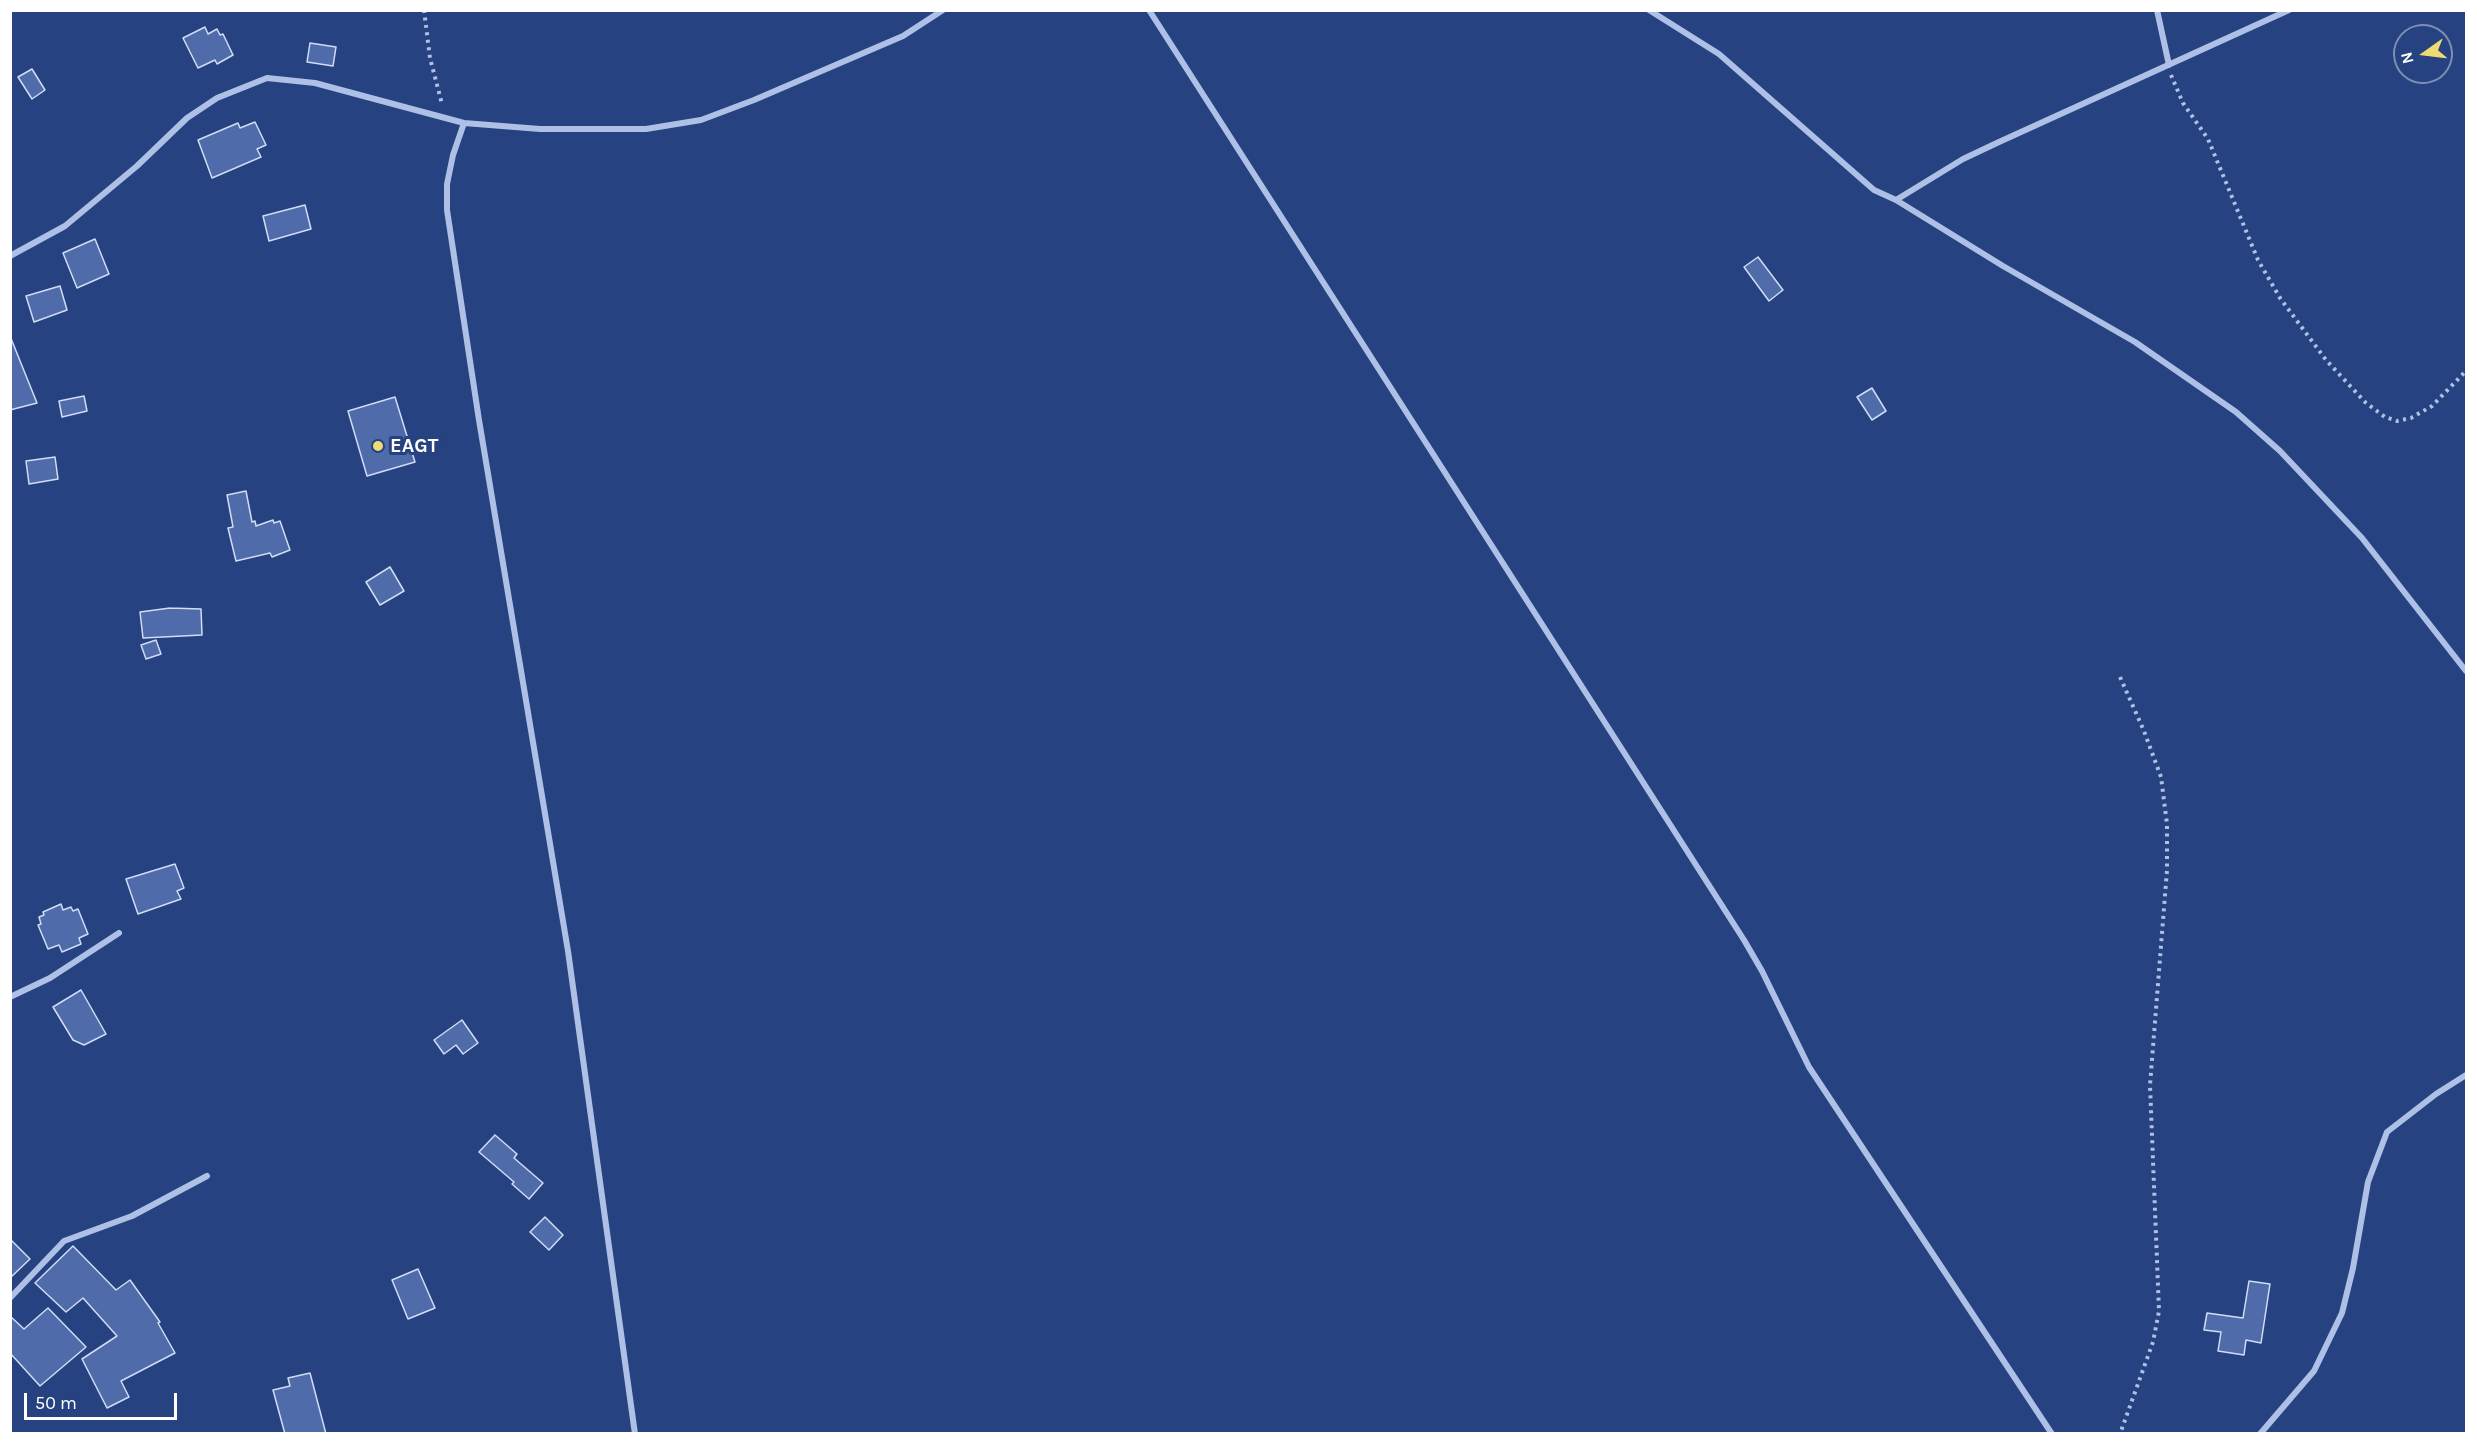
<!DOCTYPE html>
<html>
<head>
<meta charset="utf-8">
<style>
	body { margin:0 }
	#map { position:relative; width:2477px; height:1444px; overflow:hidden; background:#264280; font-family:Karla,sans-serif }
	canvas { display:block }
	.frame { position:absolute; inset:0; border:12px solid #fff; pointer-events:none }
	.north { position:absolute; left:2393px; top:24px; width:60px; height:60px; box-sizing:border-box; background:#264280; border:2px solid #7d8eb3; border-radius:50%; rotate:256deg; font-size:16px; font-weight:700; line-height:24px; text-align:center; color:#fff }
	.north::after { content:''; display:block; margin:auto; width:21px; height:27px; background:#efdb73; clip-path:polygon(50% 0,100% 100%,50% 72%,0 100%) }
	.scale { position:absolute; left:24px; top:1393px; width:153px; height:27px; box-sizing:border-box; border:3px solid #fff; border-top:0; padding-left:8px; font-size:18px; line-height:21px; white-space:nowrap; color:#fff; -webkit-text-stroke:4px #264280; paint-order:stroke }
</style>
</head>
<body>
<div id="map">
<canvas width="2477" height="1444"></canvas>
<div class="frame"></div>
<div class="north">N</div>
<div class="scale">50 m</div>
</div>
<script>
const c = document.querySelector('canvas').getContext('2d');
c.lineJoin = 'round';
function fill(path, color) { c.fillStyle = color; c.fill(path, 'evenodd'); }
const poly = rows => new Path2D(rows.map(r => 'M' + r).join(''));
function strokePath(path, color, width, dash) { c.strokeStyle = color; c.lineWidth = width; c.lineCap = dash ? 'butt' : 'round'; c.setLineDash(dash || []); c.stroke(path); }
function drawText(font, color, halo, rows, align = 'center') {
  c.font = font + ' Karla,sans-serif'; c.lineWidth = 6; c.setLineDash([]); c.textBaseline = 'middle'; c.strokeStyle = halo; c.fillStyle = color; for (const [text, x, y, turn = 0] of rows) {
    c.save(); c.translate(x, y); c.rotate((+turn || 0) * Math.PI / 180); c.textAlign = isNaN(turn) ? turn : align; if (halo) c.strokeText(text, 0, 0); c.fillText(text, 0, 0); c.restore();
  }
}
const building = poly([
	[205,27,208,34,217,29,220,35,223,34,233,55,217,64,215,60,198,68,183,38,205,27],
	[310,43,336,47,333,66,307,62,310,43],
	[32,69,45,90,32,99,18,77,32,69],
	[255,122,266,145,257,149,261,157,212,178,198,140,238,123,240,128,255,122],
	[305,205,311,229,269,241,263,216,305,205],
	[95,239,109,274,77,288,63,253,95,239],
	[1758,257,1783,290,1769,301,1744,267,1758,257],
	[60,286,67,310,34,322,26,296,60,286],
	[10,336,37,403,10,410,10,336],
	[1872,388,1886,411,1872,420,1857,397,1872,388],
	[84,396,87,411,62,417,59,401,84,396],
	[395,397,415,462,367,476,348,411,395,397],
	[55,457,58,479,29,484,26,461,55,457],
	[246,491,252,522,255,521,256,526,273,520,274,523,280,521,290,550,272,557,270,553,236,561,228,528,233,527,227,495,246,491],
	[390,567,404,591,380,605,366,582,390,567],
	[170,608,201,609,202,635,143,638,140,612,170,608],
	[156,640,161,654,146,659,141,645,156,640],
	[175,864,184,888,177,891,181,899,138,914,126,879,175,864],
	[61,904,63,910,71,907,73,911,78,909,88,934,79,938,81,944,62,952,59,945,48,949,38,925,41,924,39,917,44,915,43,912,61,904],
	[81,990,106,1034,84,1045,73,1040,53,1007,81,990],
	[462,1020,478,1043,463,1054,456,1045,444,1054,434,1040,462,1020],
	[495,1135,517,1154,514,1158,543,1183,529,1199,512,1184,514,1182,479,1152,495,1135],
	[545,1217,563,1235,549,1250,530,1232,545,1217],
	[10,1239,30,1259,10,1278,10,1239],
	[73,1246,116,1290,130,1280,160,1322,158,1323,175,1353,121,1381,129,1397,107,1408,82,1359,117,1336,83,1298,66,1312,35,1283,73,1246],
	[418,1269,435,1308,408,1319,392,1280,418,1269],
	[2249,1281,2270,1284,2261,1343,2246,1340,2244,1355,2218,1351,2221,1332,2204,1330,2207,1313,2243,1318,2249,1281],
	[48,1308,86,1347,40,1386,10,1353,10,1316,24,1329,48,1308],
	[310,1373,326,1434,285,1434,273,1390,290,1386,288,1378,310,1373]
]);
fill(building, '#4f6ba9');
strokePath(building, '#d1dcf5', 1.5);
strokePath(poly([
	[424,10,430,58,442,104],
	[2171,75,2183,103,2208,139,2258,260,2280,298,2326,360,2366,403,2385,417,2397,421,2411,418,2432,406,2466,371],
	[2120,677,2144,731,2161,777,2167,824,2167,870,2150,1085,2159,1311,2153,1342,2120,1434]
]), '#aec0e6', 4, [3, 4.5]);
strokePath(poly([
	[1149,10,1744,940,1762,971,1809,1067,2052,1434],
	[1649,10,1719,54,1874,190,1896,200,2003,266,2135,342,2236,412,2280,451,2362,538,2466,671],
	[2157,10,2169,65],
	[464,123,453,155,447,184,447,210,479,420,568,951,635,1434],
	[1896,200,1963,159,1999,142,2289,10],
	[10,256,65,226,137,166,187,118,217,98,267,78,315,83,464,123,540,129,646,129,701,120,754,100,903,36,943,10],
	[10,997,50,978,119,933],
	[10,1298,64,1241,132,1216,207,1176],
	[2260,1434,2314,1371,2342,1313,2353,1268,2368,1182,2387,1132,2436,1094,2466,1075]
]), '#aec0e6', 6);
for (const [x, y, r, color] of [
	[378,446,6,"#efdb73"]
]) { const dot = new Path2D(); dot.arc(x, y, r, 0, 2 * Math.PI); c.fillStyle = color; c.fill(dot); strokePath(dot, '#264280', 2); }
drawText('bold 20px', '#fff', '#264280', [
	["EAGT",390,446]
], 'left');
</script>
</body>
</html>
